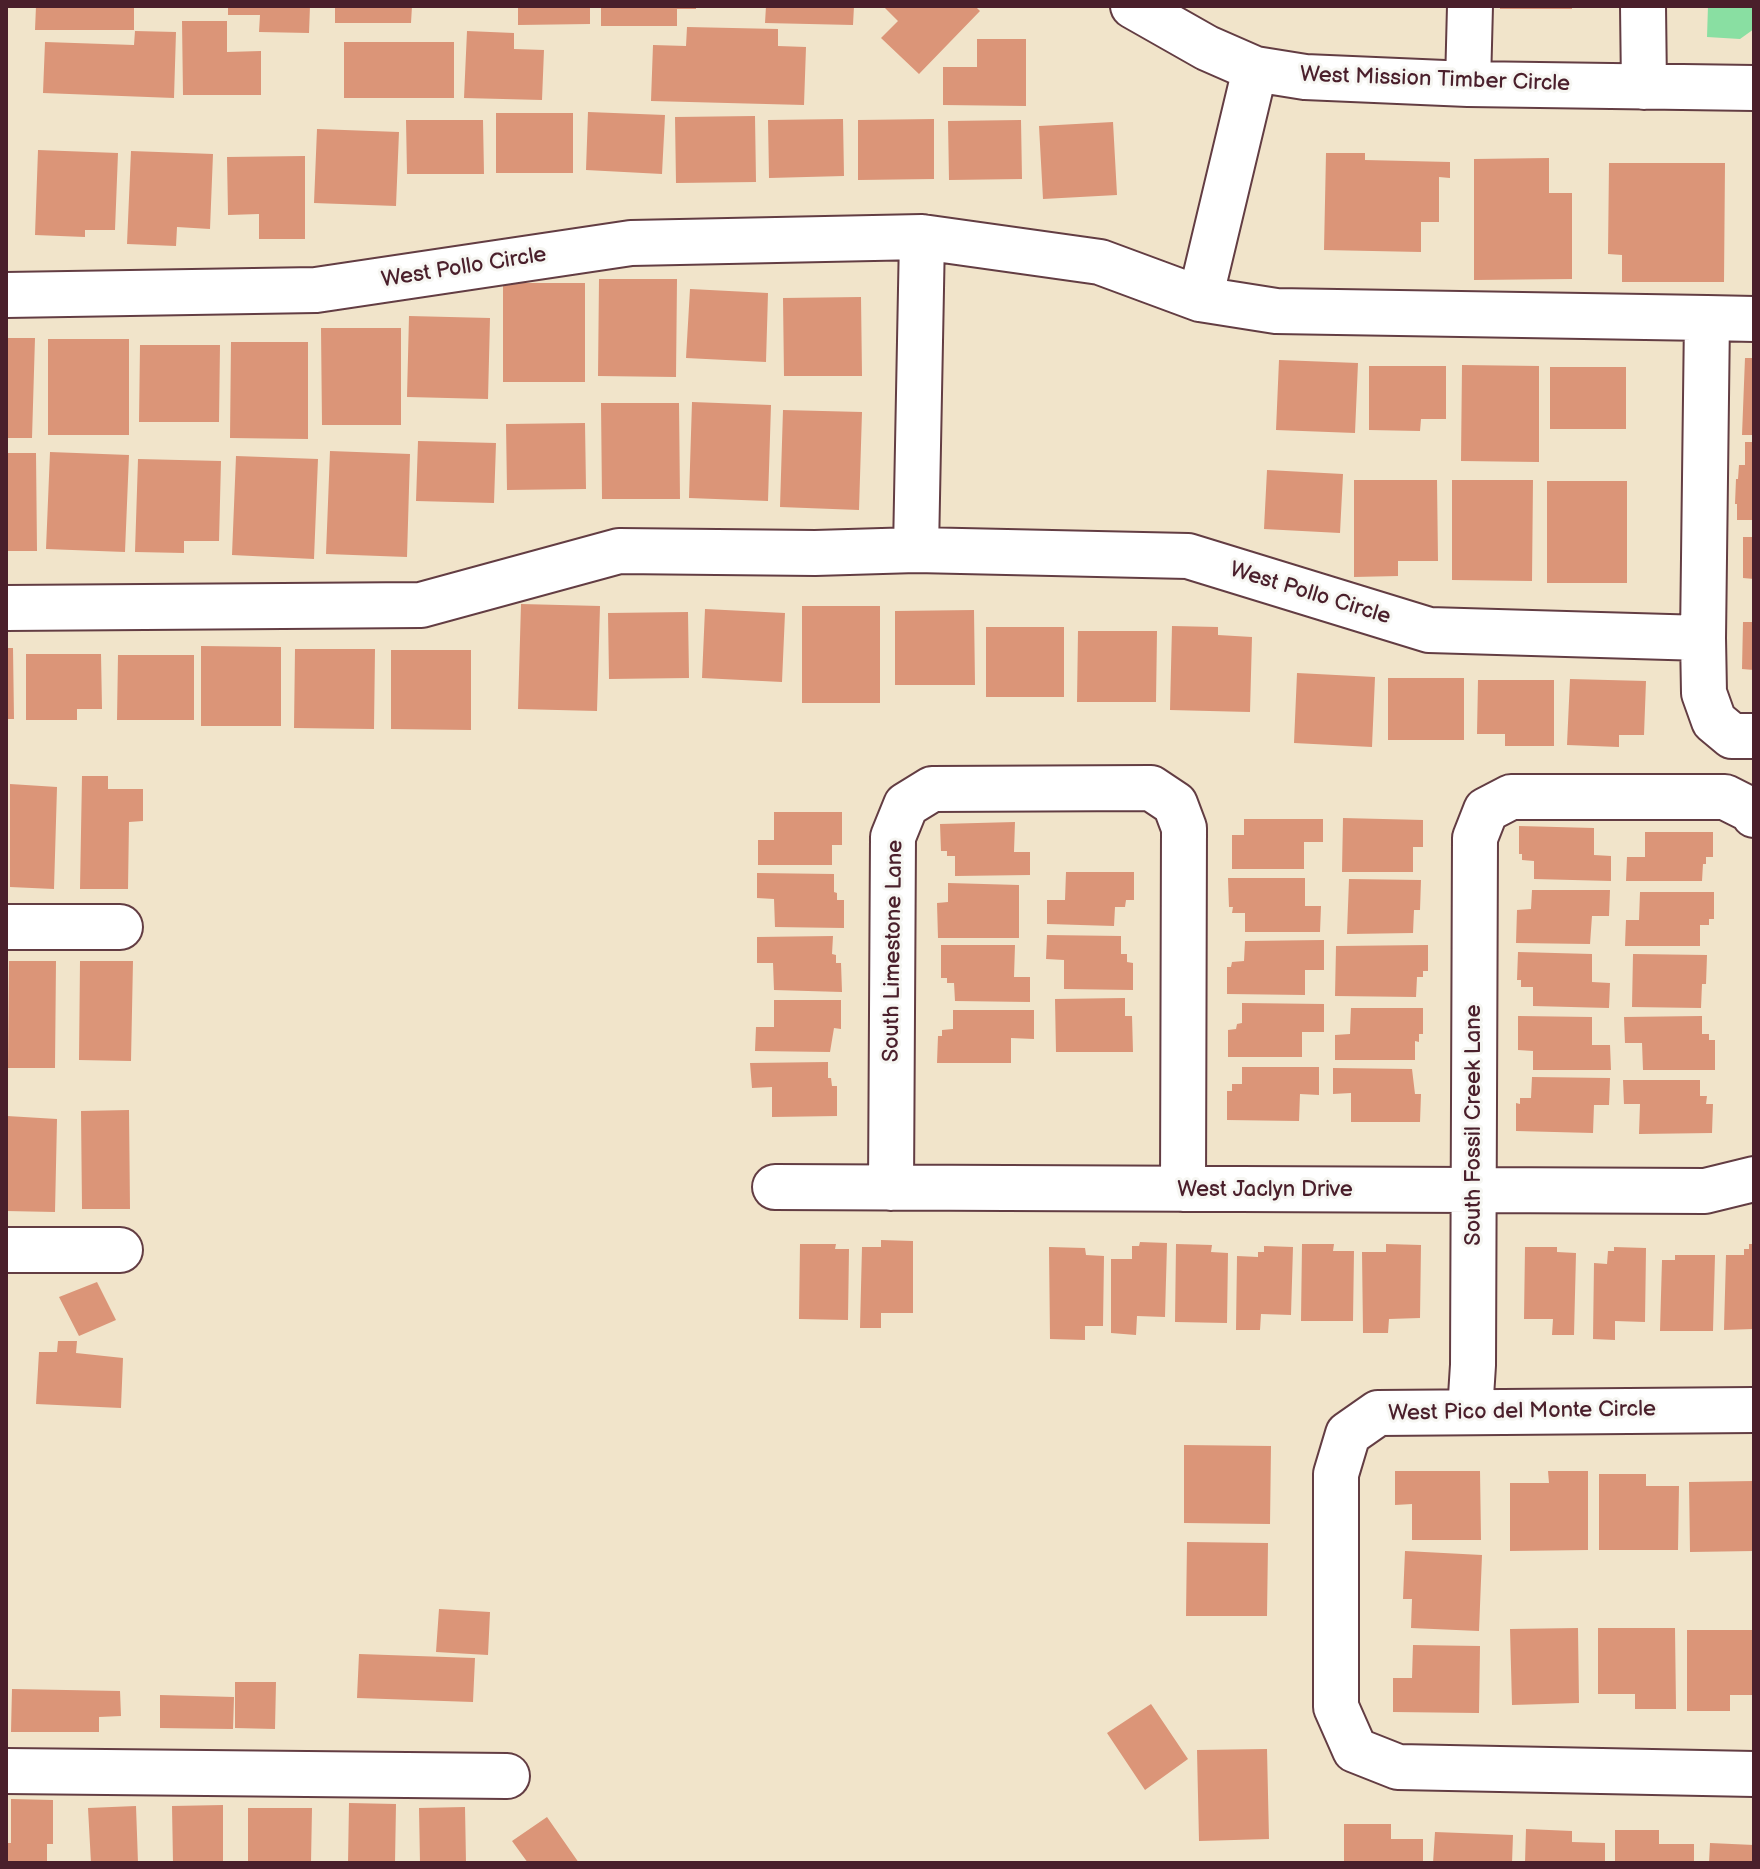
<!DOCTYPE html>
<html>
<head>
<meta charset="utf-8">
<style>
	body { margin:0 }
	#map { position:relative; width:1760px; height:1869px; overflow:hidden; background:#f1e4ca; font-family:"Balsamiq Sans",sans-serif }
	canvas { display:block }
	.frame { position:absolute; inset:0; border:8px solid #4a1f2b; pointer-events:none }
</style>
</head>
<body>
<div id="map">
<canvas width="1760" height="1869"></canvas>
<div class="frame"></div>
</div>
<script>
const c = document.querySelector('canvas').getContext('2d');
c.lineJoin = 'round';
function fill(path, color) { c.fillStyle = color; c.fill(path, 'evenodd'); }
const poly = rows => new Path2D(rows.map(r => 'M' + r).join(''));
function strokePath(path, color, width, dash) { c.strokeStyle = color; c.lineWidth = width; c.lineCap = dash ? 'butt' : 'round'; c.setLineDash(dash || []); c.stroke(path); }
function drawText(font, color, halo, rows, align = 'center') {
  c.font = font + ' "Balsamiq Sans",sans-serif'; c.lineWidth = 6; c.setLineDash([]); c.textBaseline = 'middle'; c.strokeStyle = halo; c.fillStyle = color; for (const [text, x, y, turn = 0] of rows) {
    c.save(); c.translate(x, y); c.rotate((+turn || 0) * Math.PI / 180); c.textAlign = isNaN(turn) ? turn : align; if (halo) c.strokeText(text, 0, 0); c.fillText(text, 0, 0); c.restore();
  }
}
fill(poly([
	[1708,6,1754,6,1754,29,1740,39,1707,37]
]), '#89dfa2');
fill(poly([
	[36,6,134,6,134,30,35,30],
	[228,6,310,6,309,33,259,32,260,15,228,15],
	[335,6,412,6,411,23,335,23],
	[518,6,590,6,590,24,518,25],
	[601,6,696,6,696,9,677,9,677,26,601,26],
	[766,6,854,6,853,25,765,23],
	[883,6,975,6,980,11,919,74,881,38,898,21],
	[1500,6,1572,6,1572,9,1500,9],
	[182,21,227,21,227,52,261,51,261,95,183,95],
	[687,27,778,29,778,46,806,47,804,105,651,101,653,45,686,46],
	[135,31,176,32,174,98,43,93,45,42,134,45],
	[467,31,514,33,514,49,544,50,542,100,464,98],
	[977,39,1026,39,1026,106,943,105,943,67,977,67],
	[344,42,454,42,454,98,344,98],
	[588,112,665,115,662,174,586,170],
	[496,113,573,113,573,173,496,173],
	[755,116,756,182,676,183,675,117],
	[843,119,844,176,769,178,768,120],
	[934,119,934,179,858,180,858,120],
	[406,120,483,120,484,174,407,174],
	[1021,120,1022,179,949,180,948,121],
	[1113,122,1117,195,1043,199,1039,126],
	[317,129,399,132,396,206,314,203],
	[38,150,118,153,115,230,85,230,85,237,35,235],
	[131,151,213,154,210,229,177,227,176,246,127,244],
	[1326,153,1365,153,1365,160,1450,162,1450,178,1439,177,1439,222,1421,222,1421,252,1324,250],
	[305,156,305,239,259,239,259,214,228,215,227,157],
	[1549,158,1549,193,1572,193,1572,279,1474,280,1474,159],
	[1609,163,1725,163,1724,282,1622,282,1622,255,1608,254],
	[599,279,677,279,676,377,598,376],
	[503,283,585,283,585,382,503,382],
	[690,289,768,293,766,362,686,358],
	[861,297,862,376,784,376,783,298],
	[409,316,490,318,488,399,407,397],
	[321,328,401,328,401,425,322,425],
	[6,338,35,338,32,438,6,438],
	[48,339,129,339,129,435,48,435],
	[231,342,308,342,308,439,230,438],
	[140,345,220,345,219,422,139,422],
	[1745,358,1754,358,1754,435,1742,435],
	[1279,360,1358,363,1355,433,1276,430],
	[1462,365,1539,366,1539,462,1461,461],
	[1369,366,1446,366,1446,419,1421,419,1420,431,1369,430],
	[1550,367,1626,367,1626,429,1550,429],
	[692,402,771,405,768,501,689,498],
	[601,403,679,403,680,499,602,499],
	[783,410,862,412,859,510,780,507],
	[585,423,586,489,507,490,506,424],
	[418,441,496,443,494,503,416,501],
	[1745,442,1754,442,1754,520,1737,520,1737,504,1735,504,1736,479,1738,479,1739,465,1745,465],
	[330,451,410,454,407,557,326,554],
	[50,452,129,455,125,552,46,549],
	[6,453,36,453,37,551,6,551],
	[236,456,318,459,314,559,232,555],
	[138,459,221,461,219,541,184,541,184,553,135,552],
	[1267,470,1343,474,1340,533,1264,529],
	[1354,480,1437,480,1438,561,1398,561,1398,576,1354,577],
	[1452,480,1533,480,1532,581,1452,580],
	[1547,481,1627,481,1627,583,1547,583],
	[1743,537,1754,537,1754,579,1743,578],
	[521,604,600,606,597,711,518,709],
	[802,606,880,606,880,703,802,703],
	[705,609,785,613,782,682,702,678],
	[974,610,975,685,895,685,895,611],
	[688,612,689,678,609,679,608,613],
	[1743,622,1754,622,1754,670,1742,669],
	[1172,626,1218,627,1218,635,1252,637,1250,712,1170,710],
	[986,627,1064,627,1064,697,986,697],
	[1078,631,1157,631,1156,702,1077,702],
	[201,646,281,647,281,726,201,726],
	[6,648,13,648,14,719,6,719],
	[295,649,375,649,374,729,294,728],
	[391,650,471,650,471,730,391,729],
	[26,654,101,654,102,709,77,709,77,720,26,720],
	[118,655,194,655,194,720,117,720],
	[1297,673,1375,677,1372,747,1294,743],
	[1388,678,1464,678,1464,740,1388,740],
	[1570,679,1646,681,1644,735,1619,735,1619,747,1567,745],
	[1478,680,1554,680,1554,746,1505,746,1505,734,1477,734],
	[82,776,108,776,108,789,143,789,143,821,129,822,128,889,80,889],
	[10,784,57,787,54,889,10,887],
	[774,812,842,812,842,845,832,845,832,865,758,865,758,840,774,840],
	[1343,818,1423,820,1423,847,1413,847,1413,872,1342,872],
	[1244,819,1323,819,1323,842,1304,842,1304,869,1232,869,1232,835,1244,835],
	[1015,822,1014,852,1030,852,1030,875,955,876,955,856,947,856,947,851,941,851,940,824],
	[1519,826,1594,828,1594,855,1611,856,1611,881,1534,879,1534,861,1522,860,1522,854,1519,854],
	[1645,832,1713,832,1713,857,1706,857,1706,864,1703,864,1702,881,1626,881,1627,857,1645,857],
	[1066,872,1134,872,1134,900,1126,900,1125,907,1115,907,1114,926,1047,924,1047,900,1065,900],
	[757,873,834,874,834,892,837,893,837,900,844,900,844,928,775,927,774,899,757,898],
	[1228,878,1305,878,1305,906,1321,906,1320,932,1245,932,1245,913,1232,913,1233,907,1229,907],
	[1349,879,1421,880,1420,910,1414,910,1413,933,1347,934],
	[948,883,1019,885,1019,938,938,938,937,903,948,902],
	[1532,890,1610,890,1609,916,1592,916,1590,944,1516,943,1517,910,1531,909],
	[1640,892,1714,892,1714,919,1709,919,1709,925,1700,925,1700,946,1625,946,1626,920,1639,920],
	[1047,935,1121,936,1121,954,1127,954,1127,962,1133,963,1133,990,1064,989,1064,960,1046,959],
	[833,936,832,954,836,955,836,963,841,963,842,992,774,990,773,963,757,963,757,937],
	[1324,940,1324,970,1305,970,1305,995,1227,994,1227,967,1231,967,1232,962,1244,961,1245,941],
	[941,945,1015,945,1014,977,1030,977,1030,1002,955,1001,954,983,947,983,947,978,941,978],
	[1428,945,1428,971,1423,971,1423,977,1417,977,1416,997,1335,996,1336,946],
	[1518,952,1592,954,1592,982,1610,983,1609,1008,1533,1006,1533,987,1521,987,1521,980,1517,980],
	[1633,954,1707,955,1706,984,1702,984,1701,1008,1632,1007],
	[9,961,56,961,55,1068,8,1068],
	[80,961,133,961,131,1061,79,1060],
	[1125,998,1125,1016,1132,1016,1133,1052,1056,1052,1055,999],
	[774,1000,841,1000,841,1029,834,1028,830,1052,755,1051,756,1027,774,1027],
	[1242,1003,1324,1004,1324,1032,1302,1032,1302,1057,1228,1057,1228,1030,1236,1029,1237,1024,1242,1023],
	[1351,1008,1423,1008,1423,1034,1419,1034,1419,1042,1415,1041,1415,1060,1335,1060,1335,1035,1350,1034],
	[953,1010,1034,1010,1034,1039,1011,1038,1011,1063,937,1063,938,1036,942,1036,942,1030,953,1029],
	[1518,1016,1592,1017,1592,1045,1610,1045,1611,1070,1533,1070,1533,1051,1518,1050],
	[1702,1016,1702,1034,1709,1034,1709,1040,1715,1040,1715,1070,1643,1070,1642,1043,1625,1043,1624,1017],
	[828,1062,828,1078,831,1078,832,1086,837,1086,837,1116,772,1117,772,1087,752,1088,750,1063],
	[1242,1067,1319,1067,1319,1095,1300,1094,1299,1121,1227,1120,1227,1091,1232,1091,1232,1084,1242,1084],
	[1333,1068,1412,1069,1415,1094,1421,1094,1420,1122,1351,1122,1351,1093,1333,1094],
	[1532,1077,1610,1078,1609,1105,1594,1105,1593,1133,1516,1131,1516,1103,1520,1104,1520,1098,1531,1098],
	[1623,1080,1700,1080,1700,1096,1707,1096,1706,1104,1713,1104,1712,1133,1639,1134,1640,1104,1624,1104],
	[129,1110,130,1209,82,1209,81,1111],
	[7,1116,57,1119,55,1212,6,1211],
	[881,1240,913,1241,913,1313,881,1313,881,1328,860,1328,862,1247,881,1247],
	[1140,1242,1167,1243,1165,1317,1137,1316,1136,1335,1111,1333,1111,1259,1132,1259,1132,1246,1139,1246],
	[800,1244,836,1244,835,1249,849,1249,848,1320,799,1319],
	[1176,1244,1212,1245,1211,1252,1228,1253,1227,1323,1175,1322],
	[1302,1244,1334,1244,1333,1251,1354,1251,1353,1321,1301,1321],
	[1386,1244,1421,1245,1420,1318,1389,1319,1388,1333,1363,1333,1362,1252,1386,1252],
	[1749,1244,1754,1244,1753,1329,1724,1330,1726,1255,1744,1255,1744,1249,1749,1249],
	[1264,1246,1293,1247,1291,1315,1261,1314,1260,1330,1236,1330,1237,1256,1258,1257,1258,1252,1264,1252],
	[1049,1247,1085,1248,1086,1255,1104,1256,1103,1326,1085,1326,1085,1340,1050,1339],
	[1525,1247,1557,1247,1557,1252,1576,1253,1574,1335,1552,1335,1553,1319,1524,1319],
	[1614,1247,1646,1248,1645,1322,1615,1321,1615,1340,1593,1339,1594,1263,1607,1264,1608,1251,1614,1251],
	[1675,1255,1715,1255,1713,1331,1660,1331,1662,1260,1675,1260],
	[97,1282,116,1320,79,1336,59,1297],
	[58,1341,77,1341,76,1353,123,1358,121,1408,36,1404,39,1352,57,1352],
	[1184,1445,1271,1446,1270,1524,1184,1523],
	[1395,1471,1480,1471,1481,1540,1412,1540,1412,1504,1395,1505],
	[1548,1471,1588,1471,1588,1550,1510,1551,1510,1483,1549,1483],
	[1599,1474,1646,1474,1646,1486,1679,1486,1678,1550,1599,1550],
	[1754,1481,1754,1551,1690,1552,1689,1482],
	[1187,1542,1268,1543,1267,1616,1186,1616],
	[1405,1551,1482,1555,1479,1631,1411,1628,1412,1599,1403,1599],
	[439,1609,490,1612,488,1655,436,1652],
	[1578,1628,1579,1703,1512,1705,1510,1629],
	[1598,1628,1675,1628,1676,1709,1635,1709,1635,1694,1598,1694],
	[1687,1630,1754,1630,1754,1695,1730,1695,1730,1711,1687,1711],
	[1413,1645,1480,1646,1479,1713,1393,1712,1393,1678,1412,1678],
	[359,1654,475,1658,473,1702,357,1698],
	[235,1682,276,1682,275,1729,235,1728],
	[12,1689,120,1691,121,1716,99,1717,99,1732,11,1732],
	[160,1695,234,1697,233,1729,160,1728],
	[1151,1704,1188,1759,1145,1790,1107,1733],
	[1267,1749,1269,1839,1199,1841,1197,1750],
	[11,1799,53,1800,53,1844,47,1844,47,1863,6,1863,6,1843,11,1843],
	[349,1803,396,1804,395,1863,348,1863],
	[223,1805,223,1863,173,1863,172,1806],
	[136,1806,138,1863,91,1863,88,1808],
	[465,1807,466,1863,420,1863,419,1808],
	[248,1808,312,1808,311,1863,248,1863],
	[547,1817,579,1863,528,1863,512,1841],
	[1344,1824,1391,1824,1391,1839,1423,1839,1423,1863,1344,1863],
	[1526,1829,1572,1831,1572,1842,1605,1843,1605,1863,1525,1863],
	[1615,1830,1659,1830,1659,1844,1694,1844,1694,1863,1615,1863],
	[1435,1832,1513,1835,1512,1863,1433,1863],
	[1710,1843,1754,1845,1754,1863,1709,1863]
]), '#db9578');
const street = poly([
	[1133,6,1207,48,1255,69,1305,77,1468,84,1754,88],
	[1643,6,1644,87],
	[1468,84,1470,6],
	[6,295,316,290,631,243,922,237,1100,262,1200,299,1276,311,1707,318],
	[1200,299,1255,69],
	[1754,319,1707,318,1703,638,1704,693,1714,721,1732,736,1754,736],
	[916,550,922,237],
	[6,608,421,605,619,551,815,553,916,550,1188,556,1429,630,1703,638],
	[6,927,120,927],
	[775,1187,1705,1191,1754,1179],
	[891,1188,893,837,906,805,932,789,1151,788,1175,804,1184,828,1183,1189],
	[6,1250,120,1250],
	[1754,1410,1378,1413,1348,1434,1336,1474,1336,1707,1355,1750,1398,1767,1754,1774],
	[1470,1412,1473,1365,1475,838,1486,810,1511,797,1725,797,1751,810,1754,815],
	[6,1771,507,1776]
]);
strokePath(street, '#633d43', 48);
strokePath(street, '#fff', 44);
drawText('22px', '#4a1f2b', '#f6f6f2', [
	["West Mission Timber Circle",1435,80,2],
	["West Pollo Circle",464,268,-9],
	["West Pollo Circle",1310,594,17],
	["South Limestone Lane",894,951,-89],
	["South Fossil Creek Lane",1474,1125,-90],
	["West Jaclyn Drive",1265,1190],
	["West Pico del Monte Circle",1522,1412,-1]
]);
</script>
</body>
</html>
